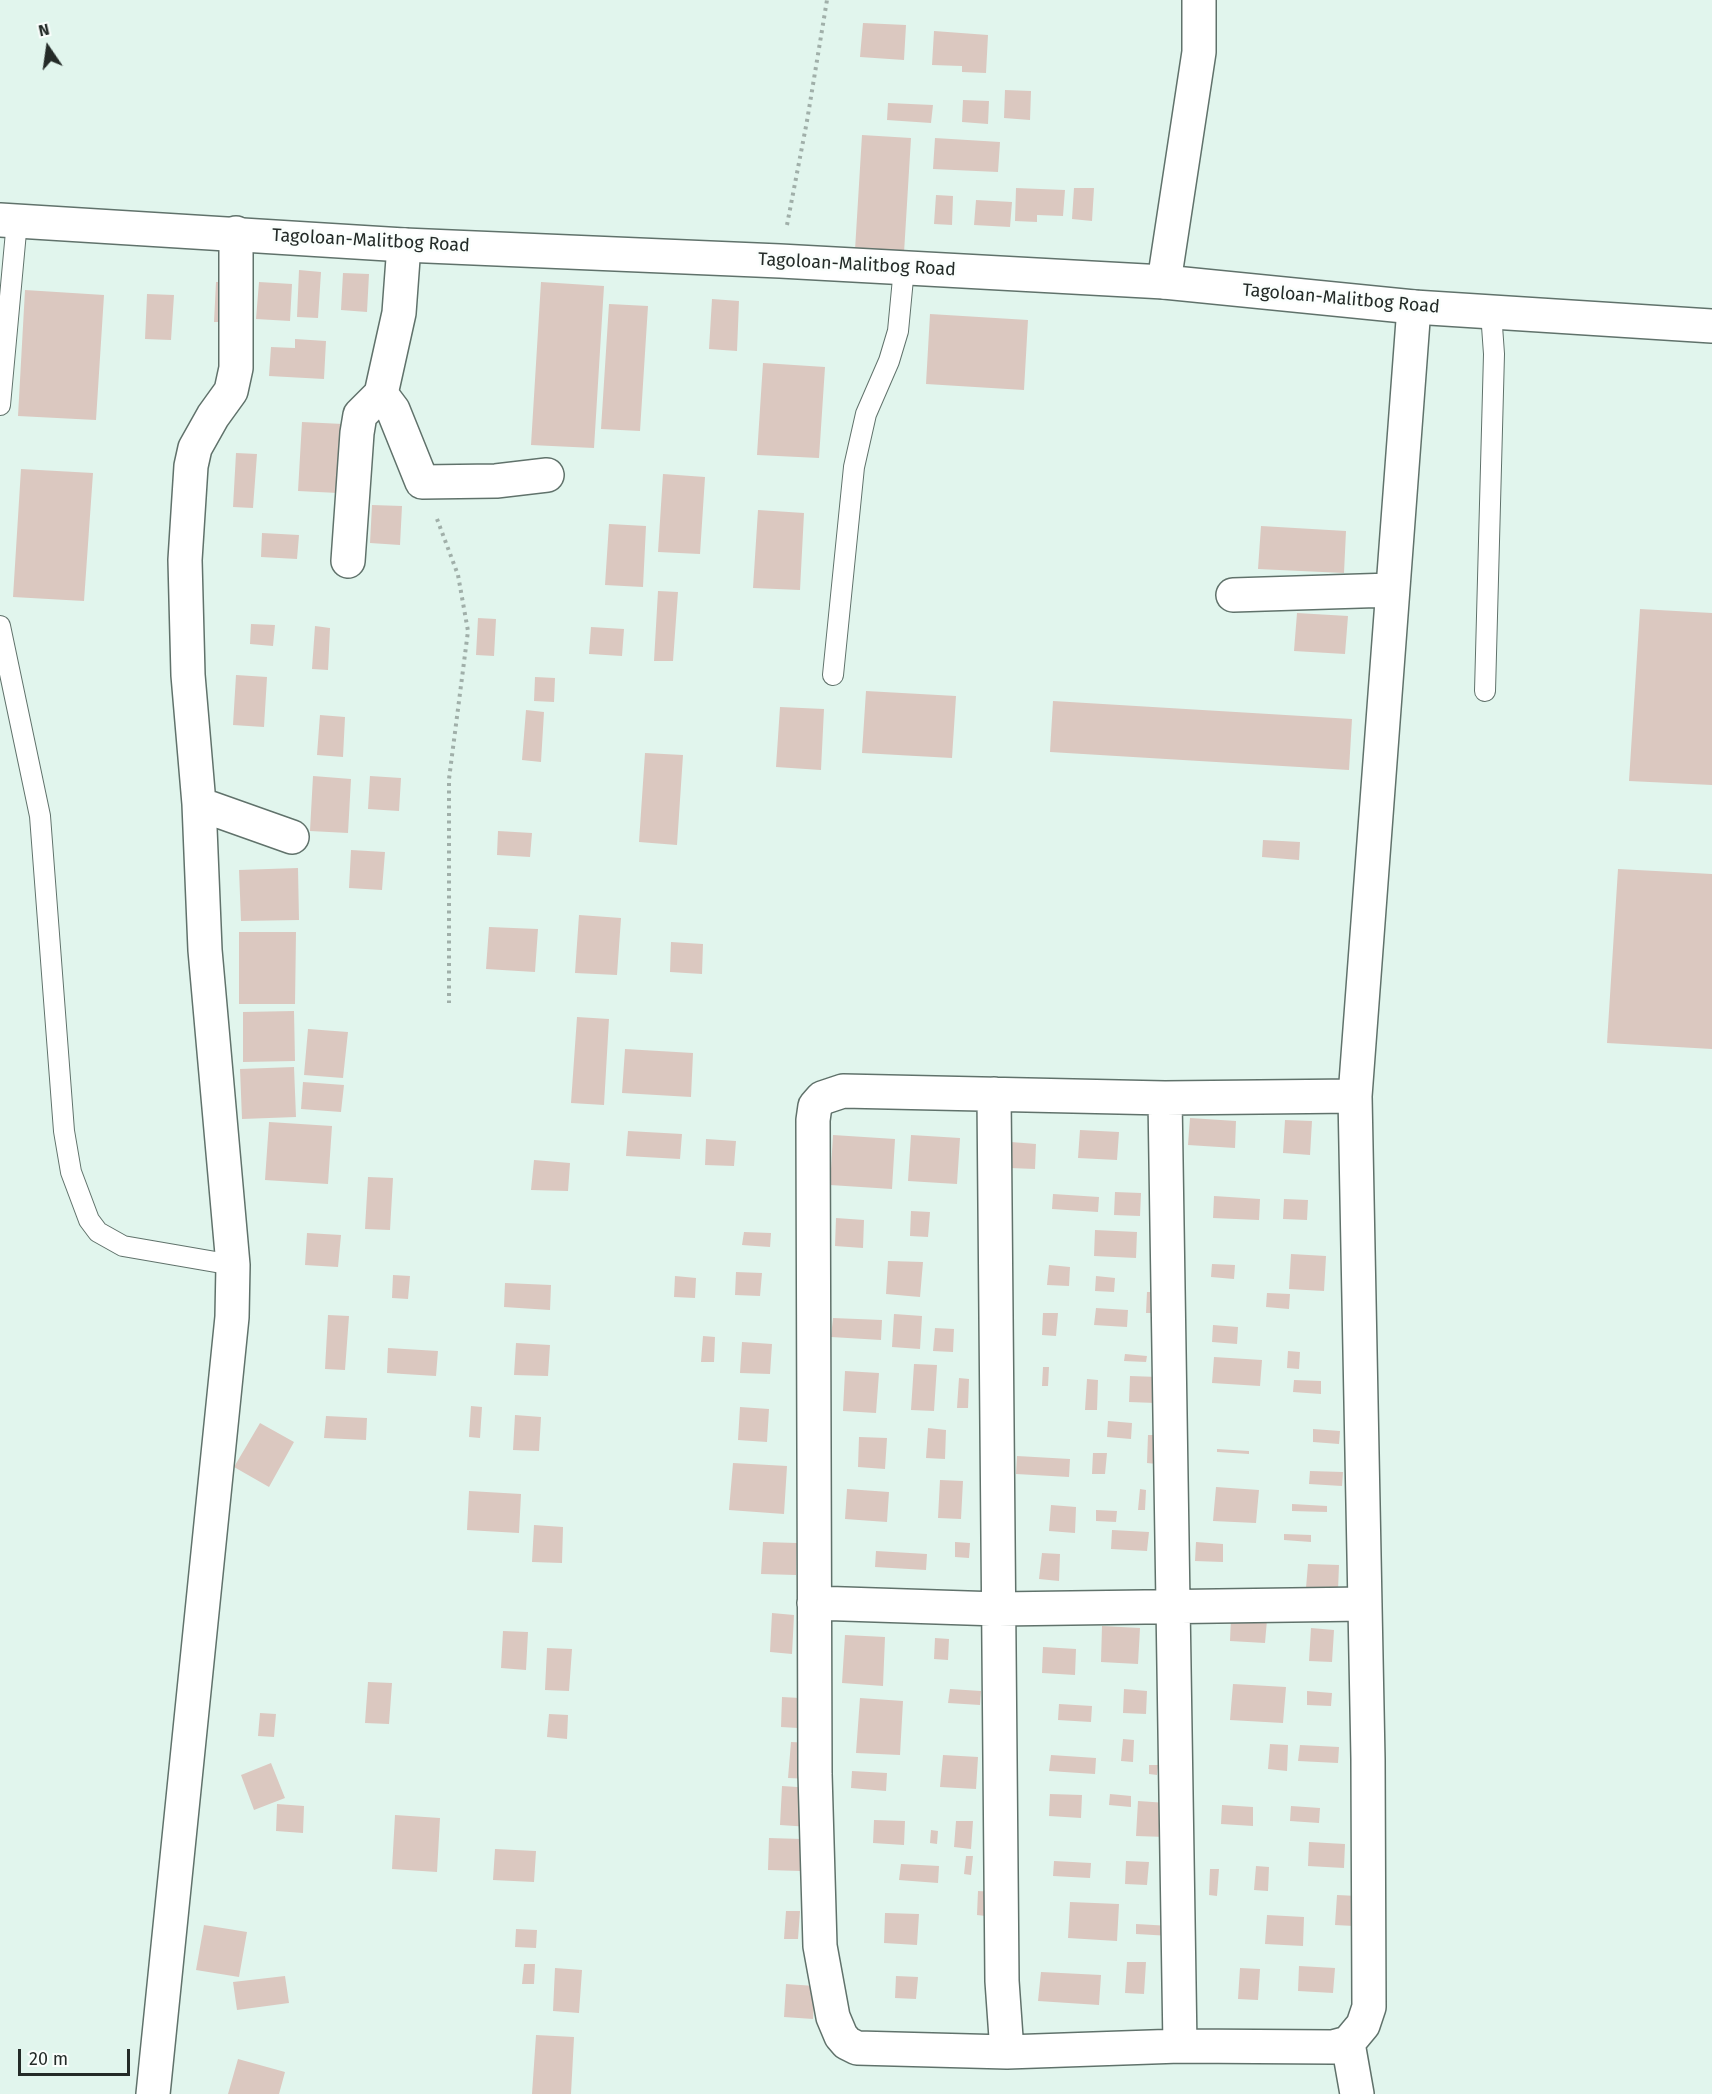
<!DOCTYPE html>
<html>
<head>
<meta charset="utf-8">
<style>
	body { margin:0 }
	#map { position:relative; width:1712px; height:2094px; overflow:hidden; background:#e1f5ed; font-family:"Fira Sans",sans-serif }
	canvas { display:block }
	.north { position:absolute; left:18px; top:18px; width:60px; height:60px; -webkit-text-stroke:4px #fafefc; paint-order:stroke; rotate:347deg; font-size:16px; font-weight:700; line-height:24px; text-align:center; color:#242b28 }
	.north::after { content:''; display:block; margin:auto; width:21px; height:27px; background:#242b28; clip-path:polygon(50% 0,100% 100%,50% 72%,0 100%) }
	.scale { position:absolute; left:18px; top:2049px; width:112px; height:27px; box-sizing:border-box; border:3px solid #242b28; border-top:0; padding-left:8px; font-size:18px; line-height:21px; white-space:nowrap; color:#242b28; -webkit-text-stroke:4px #fafefc; paint-order:stroke }
</style>
</head>
<body>
<div id="map">
<canvas width="1712" height="2094"></canvas>
<div class="north">N</div>
<div class="scale">20 m</div>
</div>
<script>
const c = document.querySelector('canvas').getContext('2d');
c.lineJoin = 'round';
function fill(path, color) { c.fillStyle = color; c.fill(path, 'evenodd'); }
const poly = rows => new Path2D(rows.map(r => 'M' + r).join(''));
function strokePath(path, color, width, dash) { c.strokeStyle = color; c.lineWidth = width; c.lineCap = dash ? 'butt' : 'round'; c.setLineDash(dash || []); c.stroke(path); }
function drawText(font, color, halo, rows, align = 'center') {
  c.font = font + ' "Fira Sans",sans-serif'; c.lineWidth = 5; c.setLineDash([]); c.textBaseline = 'middle'; c.strokeStyle = halo; c.fillStyle = color; for (const [text, x, y, turn = 0] of rows) {
    c.save(); c.translate(x, y); c.rotate((+turn || 0) * Math.PI / 180); c.textAlign = isNaN(turn) ? turn : align; if (halo) c.strokeText(text, 0, 0); c.fillText(text, 0, 0); c.restore();
  }
}
fill(poly([
	[863,23,906,25,904,60,860,57],
	[934,31,988,35,986,73,962,72,962,66,932,65],
	[1005,90,1031,91,1030,120,1004,118],
	[963,100,989,101,988,124,962,122],
	[888,103,933,105,931,123,887,120],
	[862,135,911,138,904,253,855,250],
	[935,138,1000,142,998,172,933,169],
	[1016,188,1065,190,1063,216,1037,215,1037,222,1015,221],
	[1074,188,1094,188,1092,221,1072,219],
	[936,195,953,196,952,225,934,224],
	[976,200,1012,202,1010,227,974,225],
	[299,270,321,272,318,318,297,317],
	[343,273,369,274,367,312,341,310],
	[216,282,224,282,221,322,214,322],
	[259,282,292,284,290,321,256,319],
	[541,282,604,286,594,448,531,445],
	[25,290,104,295,96,420,18,416],
	[147,294,174,295,171,340,145,339],
	[712,299,739,301,737,351,709,349],
	[609,304,648,306,640,431,601,429],
	[930,314,1028,320,1024,390,926,384],
	[295,339,326,341,324,379,269,376,271,347,295,348],
	[763,363,825,367,819,458,757,455],
	[302,422,343,424,338,493,298,491],
	[236,453,257,454,253,508,233,507],
	[21,469,93,473,84,601,13,597],
	[663,474,705,477,700,554,658,552],
	[372,505,402,506,400,545,370,543],
	[758,510,804,513,800,590,753,588],
	[609,524,646,526,643,587,605,585],
	[1261,526,1346,531,1344,573,1258,569],
	[262,533,299,535,297,559,261,557],
	[658,591,678,592,673,661,654,661],
	[1640,609,1712,613,1712,785,1629,781],
	[1297,613,1348,616,1345,654,1294,651],
	[478,618,496,619,494,656,476,655],
	[251,624,275,625,273,646,250,644],
	[315,626,330,628,328,670,312,669],
	[591,627,624,629,622,656,589,654],
	[236,675,267,677,264,727,233,725],
	[535,677,555,678,554,702,534,701],
	[866,691,956,696,952,758,862,753],
	[1053,701,1352,719,1349,770,1050,752],
	[780,707,824,709,821,770,776,767],
	[526,710,544,712,541,762,522,760],
	[320,715,345,717,343,757,317,755],
	[645,753,683,755,677,845,639,842],
	[313,776,351,779,348,833,310,831],
	[370,776,401,778,399,811,368,809],
	[498,831,532,833,530,857,497,855],
	[1263,840,1300,842,1299,860,1262,857],
	[351,850,385,852,382,890,349,888],
	[298,868,299,920,241,921,239,870],
	[1618,869,1712,874,1712,1049,1607,1043],
	[579,915,621,918,617,975,575,973],
	[489,927,538,929,535,972,486,969],
	[239,932,296,932,295,1004,239,1004],
	[671,942,703,944,702,974,670,972],
	[294,1011,295,1061,243,1062,243,1012],
	[577,1017,609,1019,604,1105,571,1103],
	[308,1029,348,1032,343,1078,304,1075],
	[625,1049,693,1053,691,1097,622,1093],
	[294,1067,296,1117,242,1119,240,1069],
	[303,1082,344,1085,341,1112,301,1109],
	[1190,1118,1236,1121,1235,1148,1188,1145],
	[1285,1120,1312,1121,1310,1155,1283,1153],
	[269,1122,332,1126,328,1184,265,1180],
	[1080,1130,1119,1132,1117,1160,1078,1158],
	[628,1131,682,1134,680,1159,626,1156],
	[833,1135,895,1139,892,1189,830,1185],
	[911,1135,960,1138,957,1184,908,1181],
	[706,1139,736,1141,734,1166,705,1165],
	[1011,1142,1036,1144,1035,1169,1010,1168],
	[534,1160,570,1163,568,1191,531,1190],
	[368,1177,393,1178,390,1230,365,1229],
	[1115,1192,1141,1193,1140,1216,1114,1215],
	[1053,1194,1099,1197,1098,1212,1052,1209],
	[1214,1196,1260,1199,1259,1220,1213,1218],
	[1284,1199,1308,1200,1307,1220,1283,1219],
	[911,1211,930,1212,928,1237,910,1236],
	[836,1218,864,1220,863,1248,835,1246],
	[1095,1230,1137,1232,1136,1258,1094,1256],
	[744,1232,771,1233,770,1247,742,1245],
	[307,1233,341,1235,338,1267,305,1265],
	[1291,1254,1326,1256,1324,1291,1289,1289],
	[888,1261,923,1262,920,1297,886,1294],
	[1212,1264,1235,1265,1234,1279,1211,1277],
	[1049,1265,1070,1267,1069,1286,1047,1285],
	[736,1272,762,1273,760,1296,735,1295],
	[393,1275,410,1276,408,1299,392,1298],
	[675,1276,696,1278,695,1298,674,1297],
	[1096,1276,1115,1278,1114,1292,1095,1291],
	[505,1283,551,1285,550,1310,504,1307],
	[1147,1292,1160,1292,1158,1313,1146,1313],
	[1267,1293,1290,1294,1289,1309,1266,1307],
	[1096,1308,1128,1310,1127,1327,1094,1325],
	[1043,1313,1058,1313,1056,1336,1042,1335],
	[894,1314,922,1316,920,1349,892,1347],
	[328,1315,349,1316,345,1370,325,1369],
	[833,1318,882,1320,881,1340,831,1337],
	[1213,1325,1238,1327,1237,1344,1212,1342],
	[935,1328,954,1329,953,1352,933,1351],
	[703,1336,715,1337,714,1362,701,1362],
	[742,1342,772,1344,770,1374,740,1373],
	[516,1343,550,1345,548,1376,514,1375],
	[388,1348,438,1351,436,1376,387,1373],
	[1288,1351,1300,1352,1299,1369,1287,1368],
	[1125,1354,1147,1356,1146,1362,1124,1361],
	[1214,1357,1262,1360,1260,1386,1212,1383],
	[914,1364,937,1365,934,1411,911,1410],
	[1043,1367,1049,1367,1048,1386,1042,1386],
	[845,1371,879,1373,876,1413,843,1411],
	[1130,1376,1158,1377,1156,1403,1129,1402],
	[959,1378,969,1379,968,1408,957,1408],
	[1087,1379,1098,1380,1097,1410,1085,1410],
	[1294,1380,1321,1381,1321,1394,1293,1392],
	[471,1406,482,1407,480,1438,469,1437],
	[740,1407,769,1409,767,1442,738,1440],
	[515,1415,541,1417,539,1451,513,1450],
	[326,1416,367,1418,366,1440,324,1438],
	[1108,1421,1132,1423,1131,1439,1107,1437],
	[260,1423,294,1442,269,1487,234,1467],
	[928,1428,946,1430,945,1459,926,1458],
	[1313,1429,1340,1431,1339,1444,1313,1442],
	[1148,1435,1159,1435,1157,1464,1147,1463],
	[859,1437,887,1438,885,1469,858,1467],
	[1217,1449,1249,1451,1249,1454,1217,1452],
	[1093,1453,1107,1453,1105,1474,1092,1474],
	[1017,1456,1070,1459,1069,1477,1016,1474],
	[733,1463,787,1466,784,1514,729,1510],
	[1310,1471,1343,1472,1342,1486,1309,1484],
	[940,1480,963,1481,961,1519,938,1518],
	[1216,1487,1259,1490,1256,1523,1213,1521],
	[847,1489,889,1492,887,1522,845,1519],
	[1140,1489,1146,1490,1145,1510,1138,1510],
	[469,1491,521,1494,519,1533,467,1530],
	[1292,1504,1327,1506,1327,1512,1292,1511],
	[1051,1505,1076,1507,1075,1533,1049,1531],
	[1096,1510,1117,1511,1116,1522,1096,1521],
	[534,1525,563,1527,562,1563,532,1562],
	[1112,1530,1149,1532,1147,1551,1111,1549],
	[1284,1534,1311,1535,1311,1542,1284,1540],
	[763,1542,797,1543,796,1575,761,1574],
	[955,1542,970,1543,969,1558,955,1557],
	[1196,1542,1223,1544,1223,1562,1195,1561],
	[876,1551,927,1554,926,1570,875,1567],
	[1042,1553,1060,1554,1059,1581,1039,1579],
	[1308,1564,1339,1565,1338,1590,1306,1588],
	[772,1613,794,1615,792,1654,770,1652],
	[1231,1618,1267,1620,1265,1643,1230,1641],
	[1102,1626,1140,1628,1138,1664,1101,1662],
	[1311,1628,1334,1630,1332,1662,1309,1661],
	[503,1631,528,1632,526,1670,501,1668],
	[845,1635,885,1637,883,1686,842,1683],
	[935,1638,949,1639,948,1660,934,1659],
	[1043,1647,1076,1649,1075,1675,1042,1673],
	[547,1648,572,1649,569,1691,545,1690],
	[368,1682,392,1683,389,1724,365,1723],
	[1233,1684,1286,1687,1283,1723,1230,1720],
	[950,1689,981,1691,980,1705,948,1703],
	[1124,1689,1147,1691,1146,1714,1123,1713],
	[1307,1691,1332,1693,1331,1706,1307,1705],
	[782,1697,800,1698,798,1728,781,1727],
	[860,1698,903,1701,900,1755,856,1753],
	[1059,1704,1092,1706,1091,1722,1058,1720],
	[260,1713,276,1714,274,1737,258,1736],
	[549,1714,568,1715,567,1739,547,1737],
	[1123,1739,1134,1740,1133,1762,1121,1761],
	[791,1742,812,1743,810,1779,788,1778],
	[1270,1744,1288,1745,1287,1771,1268,1769],
	[1300,1745,1339,1747,1338,1763,1298,1761],
	[943,1755,978,1757,976,1789,940,1787],
	[1051,1755,1096,1758,1095,1774,1049,1771],
	[271,1763,285,1798,254,1810,241,1775],
	[1149,1765,1158,1765,1157,1775,1149,1774],
	[852,1771,887,1773,886,1791,851,1788],
	[782,1786,812,1788,810,1827,780,1825],
	[1050,1794,1082,1795,1081,1818,1049,1816],
	[1110,1794,1131,1796,1131,1807,1109,1805],
	[1138,1801,1167,1803,1165,1837,1136,1836],
	[277,1804,304,1806,303,1833,276,1831],
	[1222,1805,1253,1807,1253,1826,1221,1824],
	[1291,1806,1320,1808,1319,1823,1290,1821],
	[395,1815,440,1818,437,1872,392,1869],
	[874,1820,905,1821,904,1845,873,1843],
	[956,1821,973,1821,971,1849,954,1847],
	[931,1830,938,1831,937,1844,930,1843],
	[769,1838,802,1839,800,1871,768,1870],
	[1309,1842,1345,1844,1344,1868,1308,1866],
	[495,1849,536,1851,534,1882,493,1880],
	[966,1856,973,1856,971,1875,964,1874],
	[1054,1861,1091,1863,1090,1878,1053,1876],
	[1126,1861,1149,1862,1147,1885,1125,1884],
	[901,1864,939,1866,938,1883,899,1880],
	[1256,1866,1269,1867,1268,1891,1254,1890],
	[1210,1869,1219,1869,1217,1896,1209,1895],
	[978,1891,995,1892,994,1917,977,1915],
	[1337,1895,1357,1896,1354,1926,1335,1925],
	[1070,1902,1119,1904,1117,1941,1068,1938],
	[786,1911,800,1911,798,1939,784,1939],
	[885,1913,919,1914,917,1945,884,1943],
	[1267,1915,1304,1917,1303,1946,1265,1944],
	[1136,1924,1171,1926,1171,1936,1136,1934],
	[204,1925,247,1932,239,1977,196,1970],
	[516,1929,537,1930,536,1948,515,1947],
	[1127,1962,1146,1962,1144,1994,1125,1993],
	[524,1964,535,1964,534,1984,522,1984],
	[1299,1966,1335,1968,1333,1993,1298,1991],
	[555,1968,582,1970,579,2013,553,2011],
	[1240,1968,1260,1969,1258,2000,1238,1999],
	[1041,1972,1101,1975,1099,2005,1038,2001],
	[285,1976,289,2003,237,2010,233,1982],
	[896,1976,918,1977,916,1999,895,1998],
	[786,1984,815,1986,813,2019,784,2017],
	[536,2035,574,2037,571,2094,532,2094],
	[238,2059,285,2072,279,2094,228,2094]
]), '#dbc8c0');
const lane = poly([
	[0,405,17,221],
	[0,626,40,816,64,1131,71,1172,89,1220,98,1232,123,1246,233,1265],
	[833,675,854,467,866,414,889,361,898,331,904,268],
	[1485,691,1494,354,1491,312]
]);
const street = poly([
	[404,245,399,313,381,394,393,410,422,482,496,481,547,475],
	[1164,282,1199,52,1199,0],
	[348,561,357,433,360,415,381,394],
	[1233,595,1392,590],
	[199,804,292,837],
	[994,1094,1002,1981,1007,2052],
	[1355,1096,1165,1098,843,1091,822,1098,815,1106,813,1120,815,1774,820,1946,833,2017,841,2036,847,2043,857,2048,1007,2052,1180,2046,1333,2047,1348,2043,1363,2025,1369,2007,1368,1759,1355,1096,1414,307],
	[1165,1098,1180,2046],
	[814,1603,998,1609,1365,1604],
	[1348,2043,1357,2094],
	[153,2094,232,1317,233,1265,205,950,199,804,188,675,185,560,191,466,195,448,213,416,231,391,236,368,236,233]
]);
const secondary = poly([
	[0,220,404,245,780,261,1164,282,1414,307,1712,326]
]);
strokePath(lane, '#60726b', 22);
strokePath(street, '#60726b', 36);
strokePath(secondary, '#60726b', 36);
strokePath(poly([
	[787,225,807,121,827,0],
	[437,519,458,575,468,631,449,779,449,1003]
]), '#a0afa9', 4, [3, 4.5]);
strokePath(lane, '#fff', 20);
strokePath(street, '#fff', 33);
strokePath(secondary, '#fff', 33);
drawText('18px', '#242b28', '#fafefc', [
	["Tagoloan-Malitbog Road",371,241,3],
	["Tagoloan-Malitbog Road",857,265,3],
	["Tagoloan-Malitbog Road",1341,299,5]
]);
</script>
</body>
</html>
